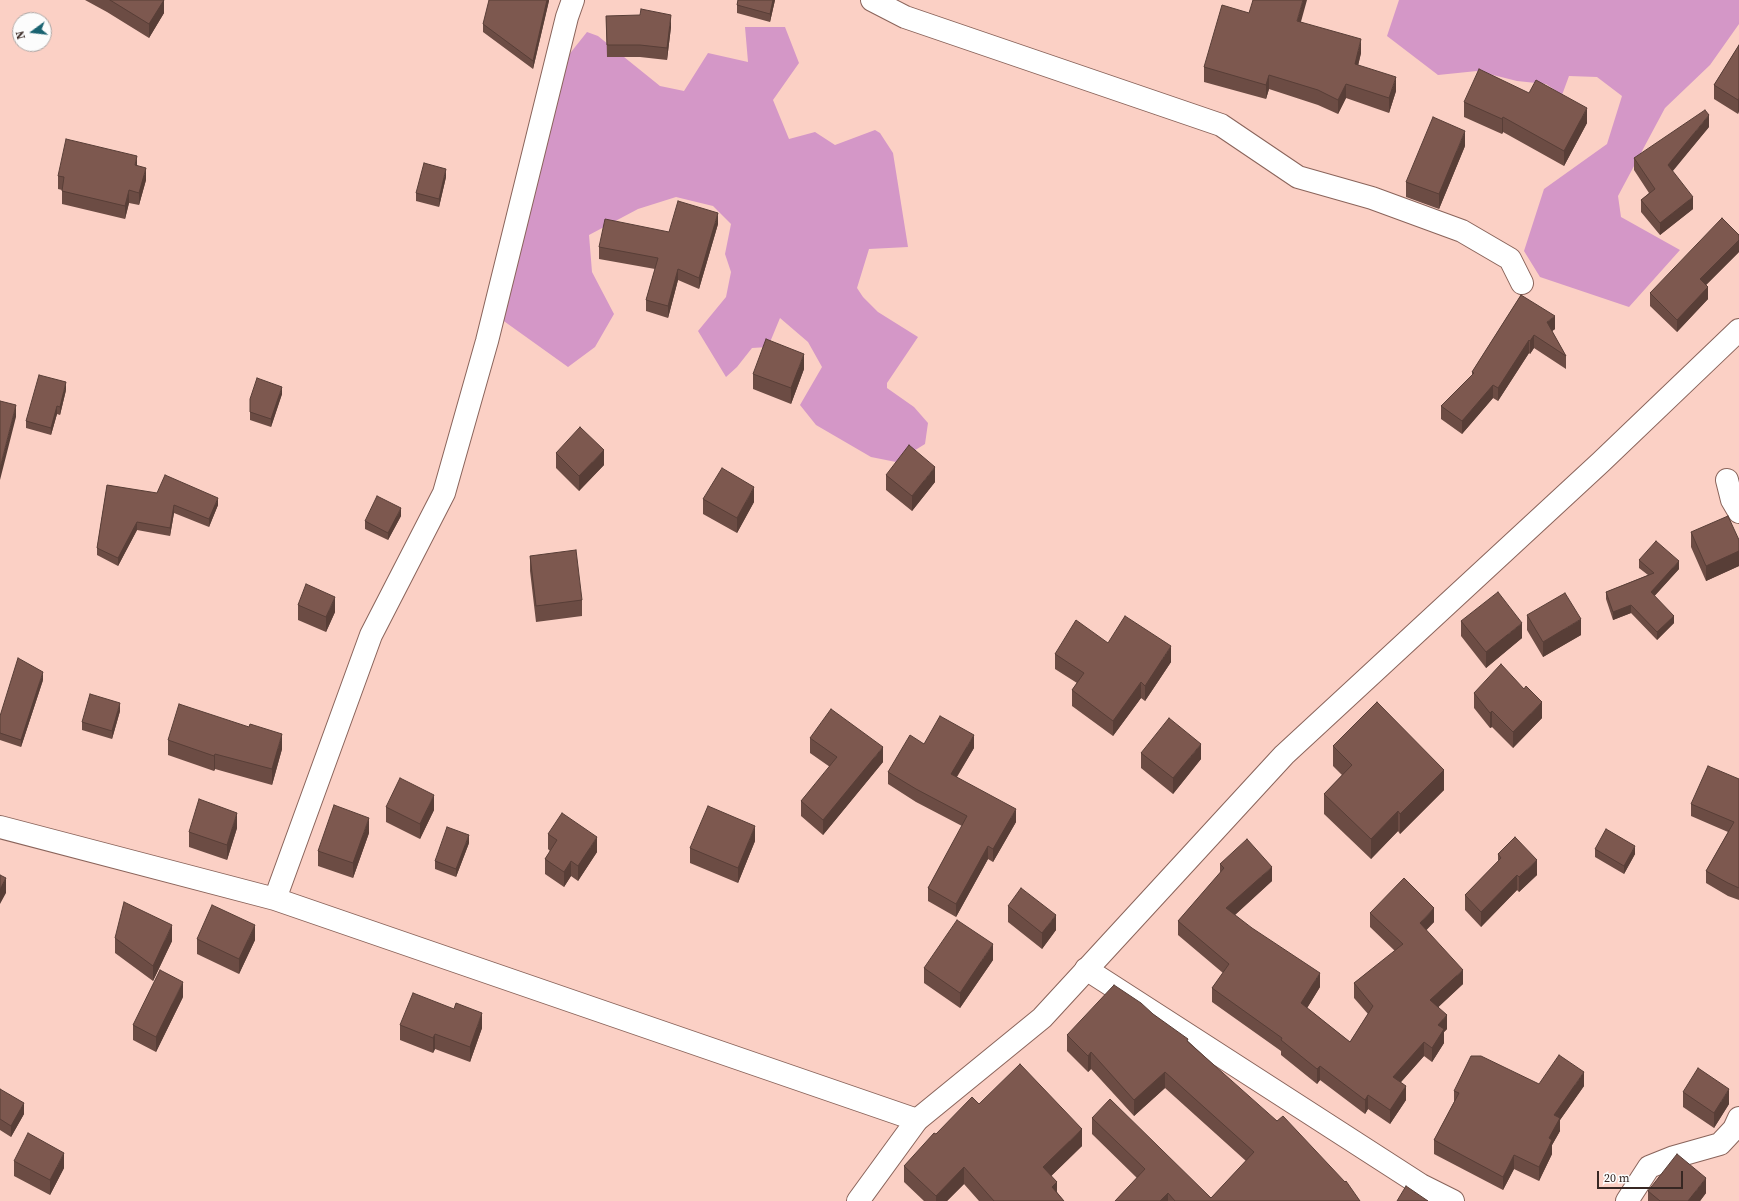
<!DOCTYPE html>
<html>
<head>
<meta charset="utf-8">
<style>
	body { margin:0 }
	#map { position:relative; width:1739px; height:1201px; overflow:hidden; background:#fbd0c5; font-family:"Source Serif 4",serif }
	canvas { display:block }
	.north { position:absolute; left:12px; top:12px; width:40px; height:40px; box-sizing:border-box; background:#fcfcfc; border:1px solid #ada7a5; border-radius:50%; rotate:255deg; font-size:11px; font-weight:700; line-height:16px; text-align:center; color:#372723 }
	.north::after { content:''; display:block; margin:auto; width:14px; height:18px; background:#1a6371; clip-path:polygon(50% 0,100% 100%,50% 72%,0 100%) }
	.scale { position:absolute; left:1597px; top:1171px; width:86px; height:18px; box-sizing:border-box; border:2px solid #372723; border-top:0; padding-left:5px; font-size:12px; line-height:14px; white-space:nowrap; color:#372723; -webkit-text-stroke:3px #fcfcfc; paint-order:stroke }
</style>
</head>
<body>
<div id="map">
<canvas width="1739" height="1201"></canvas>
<div class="north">N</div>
<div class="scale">20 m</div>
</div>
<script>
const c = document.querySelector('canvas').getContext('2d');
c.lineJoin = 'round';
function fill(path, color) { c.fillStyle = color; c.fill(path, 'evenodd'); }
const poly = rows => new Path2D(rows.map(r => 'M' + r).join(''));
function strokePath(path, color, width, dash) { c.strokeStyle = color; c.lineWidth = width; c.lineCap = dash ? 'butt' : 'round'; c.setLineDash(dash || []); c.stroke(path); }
fill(poly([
	[1399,0,1739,0,1739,24,1710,65,1665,108,1618,196,1621,217,1680,250,1629,307,1540,277,1524,251,1544,189,1607,144,1622,96,1597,77,1569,76,1562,95,1546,84,1517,81,1477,71,1438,75,1387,36],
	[745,27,785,27,799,63,773,100,789,139,815,132,835,145,875,130,880,133,893,153,908,247,869,249,857,288,863,297,878,312,918,337,887,383,887,388,914,407,928,423,925,444,896,462,871,457,816,425,800,405,822,367,808,342,780,318,768,347,752,348,737,367,726,377,698,331,726,297,731,272,725,254,731,224,713,206,676,197,638,209,589,235,592,272,614,314,595,347,568,367,487,309,552,76,587,32,598,36,660,86,684,91,708,53,748,62]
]), '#d497c7');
const minor = poly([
	[872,0,905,17,1221,125,1298,177,1372,198,1462,231,1510,259,1522,283],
	[1727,480,1732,500,1739,512],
	[0,827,275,899,917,1120],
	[275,899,371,635,444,493,487,341,567,17,573,0],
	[1086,969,1421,1185,1453,1201],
	[1627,1201,1649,1167,1674,1157,1720,1144,1734,1129,1739,1118]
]);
const tertiary = poly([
	[858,1201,917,1120,1042,1018,1284,755,1601,462,1739,330]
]);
strokePath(minor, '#8a645b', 24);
strokePath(tertiary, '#8a645b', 24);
strokePath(minor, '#fff', 22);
strokePath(tertiary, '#fff', 22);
fill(poly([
	[85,0,164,0,164,13,149,38,107,12],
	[549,0,533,69,483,32,483,24],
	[738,0,775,0,770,22,737,13,737,5],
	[1249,13,1301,22,1361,53,1358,65,1396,91,1389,113,1346,98,1338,114,1318,105,1269,89,1266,99,1204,82,1204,67],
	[606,16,671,27,667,60,640,57,607,57],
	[1739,45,1739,111,1738,114,1714,99,1714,85],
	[1529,93,1587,123,1564,166,1503,132,1502,134,1464,117,1464,102],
	[1709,127,1672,171,1693,209,1660,235,1641,212,1641,200,1649,193,1634,170,1634,158],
	[1465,146,1439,209,1406,197,1406,182],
	[137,165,146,180,139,205,129,203,125,219,62,204,62,190,58,189,58,176],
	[446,177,439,207,416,201,416,193],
	[718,224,699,289,678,280,668,318,646,311,646,300,655,269,599,259,599,247,669,232],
	[1739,252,1706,285,1708,299,1677,332,1650,306,1650,293],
	[1521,295,1555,329,1552,331,1566,356,1566,369,1534,348,1530,354,1529,353,1498,401,1493,398,1462,434,1441,419,1441,406,1472,375,1472,372],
	[804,369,791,404,753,389,753,374],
	[66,390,60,415,57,414,51,435,26,428,26,421],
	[282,394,271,427,250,420,250,399],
	[556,453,604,465,579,491,556,468],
	[886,475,935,482,912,511,886,490],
	[107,485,218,505,209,527,174,513,170,536,137,530,118,566,97,555,97,548],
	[703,499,754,502,737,533,703,514],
	[401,516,388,540,365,529,365,521],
	[1691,532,1739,540,1739,566,1706,581,1691,547],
	[530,556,582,600,582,616,536,622,530,571],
	[1639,560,1679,569,1654,596,1674,623,1657,640,1631,613,1613,620,1606,599,1606,592,1648,575,1639,568],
	[298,605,335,612,326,632,298,620],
	[1527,615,1581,635,1543,657,1527,630],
	[1461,621,1522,638,1486,668,1461,636],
	[1108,643,1171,662,1145,701,1141,698,1113,736,1072,706,1072,690,1077,683,1055,669,1055,654],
	[43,680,21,747,0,740,0,716],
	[1474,693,1542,718,1513,748,1492,727,1490,728,1474,708],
	[120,711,112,739,82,730,82,722],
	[810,738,883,762,823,835,801,816,801,801,830,767,810,753],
	[168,740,282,749,272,785,215,769,214,771,168,755],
	[924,744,974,748,957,777,1016,822,993,862,988,859,956,917,928,901,928,888,962,826,916,802,888,784,888,772],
	[1333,746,1444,790,1400,834,1398,831,1371,859,1324,814,1324,794,1342,775,1333,766],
	[1141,753,1201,759,1173,794,1141,768],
	[1739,779,1739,900,1728,896,1706,883,1706,871,1728,832,1691,816,1691,804],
	[386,807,434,810,420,839,386,822],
	[237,828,227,860,189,847,189,832],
	[369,833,353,878,318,866,318,851],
	[548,834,597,852,578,881,571,876,564,887,545,874,545,859,550,851,548,849],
	[755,841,738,883,690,863,690,848],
	[469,843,456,877,435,869,435,861],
	[1595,849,1635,854,1624,874,1595,857],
	[1498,854,1537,875,1519,892,1517,890,1481,927,1465,910,1465,895,1498,862],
	[1220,864,1272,881,1235,915,1320,987,1307,1008,1350,1042,1368,1014,1354,998,1354,983,1395,951,1370,927,1370,913,1434,922,1426,930,1463,984,1438,1007,1447,1029,1444,1032,1444,1043,1432,1062,1424,1056,1401,1082,1406,1100,1390,1124,1368,1109,1365,1114,1320,1080,1317,1084,1281,1055,1281,1051,1212,1002,1212,988,1223,973,1178,935,1178,921,1220,873],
	[1008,906,1056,930,1042,949,1008,922],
	[115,938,172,941,153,981,115,953],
	[197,939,255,940,239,974,197,954],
	[993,960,960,1008,924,983,924,968],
	[183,997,156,1052,133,1040,133,1025],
	[1153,1014,1188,1041,1360,1201,1115,1201,1137,1178,1092,1134,1092,1118,1211,1198,1246,1161,1165,1088,1134,1116,1091,1069,1088,1072,1067,1051,1067,1035],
	[400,1025,482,1028,470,1062,435,1049,433,1053,400,1040],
	[1539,1084,1584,1086,1560,1120,1560,1131,1552,1145,1552,1154,1539,1181,1514,1169,1503,1190,1434,1154,1434,1140,1454,1102,1454,1091],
	[0,1089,24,1114,11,1137,0,1130],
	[1683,1092,1729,1104,1714,1128,1683,1107],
	[979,1104,1082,1146,1051,1176,1057,1192,1064,1201,979,1201,964,1184,947,1201,924,1201,904,1182,904,1166,936,1134],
	[14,1161,64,1168,50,1195,14,1176],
	[1648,1191,1706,1193,1700,1201,1648,1201]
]), '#6c4c44');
fill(poly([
	[164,0,164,13,149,38,149,24],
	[547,0,549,0,549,1,533,69,533,61],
	[773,0,775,0,770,22,770,14],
	[1303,0,1307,0,1297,36,1297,21],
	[671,15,671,27,667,60,667,48],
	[1361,39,1361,53,1355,79,1355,64],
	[1269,75,1269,89,1266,99,1266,85],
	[1396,77,1396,91,1389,113,1389,98],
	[1346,84,1346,98,1338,114,1338,100],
	[1739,98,1739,111,1738,114,1738,100],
	[1587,108,1587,123,1564,166,1564,151],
	[1709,115,1709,127,1668,177,1668,165],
	[1503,117,1503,132,1502,134,1502,119],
	[1465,131,1465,146,1439,209,1439,194],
	[137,156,137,169,135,165],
	[146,168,146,180,139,205,139,193],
	[446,169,446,177,439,207,439,199],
	[129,190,129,203,125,219,125,206],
	[1693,197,1693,209,1660,235,1660,223],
	[718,213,718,224,699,289,699,278],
	[1739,240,1739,252,1700,291,1700,279],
	[678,269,678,280,668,318,668,306],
	[1708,287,1708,299,1677,332,1677,320],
	[1555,316,1555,329,1547,335,1547,322],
	[1534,335,1534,348,1530,354,1530,341],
	[1529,340,1529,353,1498,401,1498,388],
	[804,354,804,369,791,404,791,388],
	[66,382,66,390,60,415,60,407],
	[1493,385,1493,398,1462,434,1462,421],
	[282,387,282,394,271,427,271,419],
	[16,405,16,417,0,480,0,468],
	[57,406,57,414,51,435,51,428],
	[604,450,604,465,579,491,579,476],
	[935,467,935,482,912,511,912,496],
	[754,487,754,502,737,533,737,518],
	[218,498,218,505,209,527,209,519],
	[174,505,174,513,170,536,170,528],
	[401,508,401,516,388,540,388,533],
	[137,522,137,530,118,566,118,558],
	[1739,551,1739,566,1706,581,1706,566],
	[1679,561,1679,569,1651,600,1651,592],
	[335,597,335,612,326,632,326,617],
	[1631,605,1631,613,1613,620,1613,612],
	[1674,616,1674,623,1657,640,1657,632],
	[1581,619,1581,635,1543,657,1543,642],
	[1522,623,1522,638,1486,668,1486,652],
	[1171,646,1171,662,1145,701,1145,686],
	[43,672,43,680,21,747,21,740],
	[1141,682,1141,698,1113,736,1113,721],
	[1542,702,1542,718,1513,748,1513,732],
	[120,703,120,711,112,739,112,731],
	[1492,711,1492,727,1490,728,1490,713],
	[282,734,282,749,272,785,272,769],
	[974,735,974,748,951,786,951,774],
	[1201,744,1201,759,1173,794,1173,778],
	[883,747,883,762,823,835,823,820],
	[215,754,215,769,214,771,214,756],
	[1444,770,1444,790,1400,834,1400,814],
	[434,795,434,810,420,839,420,824],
	[1016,809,1016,822,993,862,993,849],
	[1398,811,1398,831,1371,859,1371,839],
	[237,813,237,828,227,860,227,845],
	[369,818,369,833,353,878,353,863],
	[755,826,755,841,738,883,738,868],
	[469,835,469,843,456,877,456,869],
	[597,837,597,852,578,881,578,866],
	[988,846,988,859,956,917,956,904],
	[1635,846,1635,854,1624,874,1624,866],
	[1537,860,1537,875,1519,892,1519,877],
	[571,861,571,876,564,887,564,872],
	[1272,867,1272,881,1226,923,1226,908],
	[1517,875,1517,890,1481,927,1481,912],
	[6,878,6,893,0,904,0,889],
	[1434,908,1434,922,1420,937,1420,923],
	[1056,915,1056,930,1042,949,1042,933],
	[172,925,172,941,153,981,153,966],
	[255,925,255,940,239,974,239,959],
	[993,944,993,960,960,1008,960,993],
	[1463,970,1463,984,1430,1015,1430,1000],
	[1320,973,1320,987,1301,1018,1301,1003],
	[183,982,183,997,156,1052,156,1037],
	[482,1013,482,1028,470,1062,470,1047],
	[1447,1015,1447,1029,1444,1032,1444,1043,1432,1062,1432,1048,1438,1025],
	[435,1034,435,1049,433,1053,433,1038],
	[1424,1042,1424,1056,1393,1091,1393,1077],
	[1091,1052,1091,1069,1088,1072,1088,1056],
	[1320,1066,1320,1080,1317,1084,1317,1069],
	[1165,1072,1165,1088,1134,1116,1134,1100],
	[1584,1072,1584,1086,1560,1120,1560,1131,1552,1145,1552,1154,1539,1181,1539,1167,1554,1115],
	[1406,1086,1406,1100,1390,1124,1390,1110],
	[1729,1089,1729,1104,1714,1128,1714,1113],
	[1368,1095,1368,1109,1365,1114,1365,1100],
	[24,1103,24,1114,11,1137,11,1126],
	[1082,1129,1082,1146,1043,1184,1043,1167],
	[64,1153,64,1168,50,1195,50,1180],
	[1514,1155,1514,1169,1503,1190,1503,1177],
	[964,1167,964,1184,947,1201,936,1201,936,1196],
	[1706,1178,1706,1193,1700,1201,1688,1201],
	[1057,1182,1057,1199,1052,1187],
	[1168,1193,1168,1201,1160,1201]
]), '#583e37');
const building = poly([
	[110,0,164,0,149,24,110,0],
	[489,0,547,0,533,61,483,24,489,0],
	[738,0,773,0,770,14,737,5,738,0],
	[1253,0,1303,0,1297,21,1361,39,1355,64,1396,77,1389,98,1346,84,1338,100,1318,90,1269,75,1266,85,1204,67,1222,5,1249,13,1253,0],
	[641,9,671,15,667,48,640,45,607,45,606,16,640,15,641,9],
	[1739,45,1739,98,1738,100,1714,85,1739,45],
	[1479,69,1529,93,1536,80,1587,108,1564,151,1503,117,1502,119,1464,102,1479,69],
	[1705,110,1709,115,1668,165,1693,197,1660,223,1641,200,1655,189,1634,158,1705,110],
	[1433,117,1465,131,1439,194,1406,182,1433,117],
	[66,139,137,156,135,165,146,168,139,193,129,190,125,206,62,191,64,177,58,176,66,139],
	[424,163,446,169,439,199,416,193,424,163],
	[678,201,718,213,699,278,678,269,668,306,646,300,658,258,599,247,605,219,669,232,678,201],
	[1722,218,1739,235,1739,240,1700,279,1708,287,1677,320,1650,293,1722,218],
	[1521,295,1555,316,1547,322,1566,356,1534,335,1530,341,1529,340,1498,388,1493,385,1462,421,1441,406,1474,373,1472,372,1521,295],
	[766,339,804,354,791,388,753,374,766,339],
	[39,375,66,382,60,407,57,406,51,428,26,421,39,375],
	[257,378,282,387,271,419,250,412,250,399,257,378],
	[0,401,16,405,0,468,0,401],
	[580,427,604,450,579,476,556,453,580,427],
	[909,445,935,467,912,496,886,475,909,445],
	[722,468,754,487,737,518,703,499,722,468],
	[165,475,218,498,209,519,174,505,170,528,137,522,118,558,97,548,107,485,157,493,165,475],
	[377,496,401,508,388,533,365,521,377,496],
	[1728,516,1739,540,1739,551,1706,566,1691,532,1728,516],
	[1656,541,1679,561,1651,592,1674,616,1657,632,1631,605,1613,612,1606,592,1654,573,1639,560,1656,541],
	[576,550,582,600,536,606,530,556,576,550],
	[306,584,335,597,326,617,298,605,306,584],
	[1498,592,1522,623,1486,652,1461,621,1498,592],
	[1565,593,1581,619,1543,642,1527,615,1565,593],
	[1125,616,1171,646,1145,686,1141,682,1113,721,1072,690,1084,673,1055,654,1076,620,1108,643,1125,616],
	[18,658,43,672,21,740,0,733,0,716,18,658],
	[1501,664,1524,689,1526,686,1542,702,1513,732,1492,711,1490,713,1474,693,1501,664],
	[90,694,120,703,112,731,82,722,90,694],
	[1377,702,1444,770,1400,814,1398,811,1371,839,1324,794,1352,765,1333,746,1377,702],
	[179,704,249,727,250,724,282,734,272,769,215,754,214,756,168,740,179,704],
	[831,709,883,747,823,820,801,801,837,757,810,738,831,709],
	[940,716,974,735,951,774,1016,809,993,849,988,846,956,904,928,888,967,816,916,789,888,772,910,735,924,744,940,716],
	[1169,718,1201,744,1173,778,1141,753,1169,718],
	[1708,766,1739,779,1739,888,1728,883,1706,871,1734,822,1691,804,1708,766],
	[400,778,434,795,420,824,386,807,400,778],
	[199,799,237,813,227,845,189,832,199,799],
	[334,805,369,818,353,863,318,851,334,805],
	[708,806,755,826,738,868,690,848,708,806],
	[562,813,597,837,578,866,571,861,564,872,545,859,557,840,548,834,562,813],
	[447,827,469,835,456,869,435,861,447,827],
	[1606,829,1635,846,1624,866,1595,849,1606,829],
	[1515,837,1537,860,1519,877,1517,875,1481,912,1465,895,1501,858,1498,854,1515,837],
	[1247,839,1272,867,1226,908,1252,928,1320,973,1301,1003,1350,1042,1373,1006,1354,983,1403,944,1370,913,1404,878,1434,908,1420,923,1463,970,1430,1000,1447,1015,1438,1025,1444,1029,1432,1048,1424,1042,1393,1077,1406,1086,1390,1110,1368,1095,1365,1100,1320,1066,1317,1069,1281,1040,1282,1038,1212,988,1229,964,1178,921,1224,868,1220,864,1247,839],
	[0,875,6,878,0,889,0,875],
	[1021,888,1056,915,1042,933,1008,906,1021,888],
	[124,902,172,925,153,966,115,938,124,902],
	[212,905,255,925,239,959,197,939,212,905],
	[957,920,993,944,960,993,924,968,957,920],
	[160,970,183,982,156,1037,133,1025,160,970],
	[1114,985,1141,1003,1153,1014,1188,1039,1187,1041,1277,1121,1283,1116,1345,1182,1346,1181,1360,1201,1175,1201,1168,1193,1160,1201,1115,1201,1145,1169,1092,1118,1110,1099,1211,1198,1254,1152,1165,1072,1134,1100,1091,1052,1088,1056,1067,1035,1114,985],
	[413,993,454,1009,456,1003,482,1013,470,1047,435,1034,433,1038,400,1025,413,993],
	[1559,1055,1584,1072,1554,1115,1560,1118,1549,1138,1552,1140,1539,1167,1514,1155,1503,1177,1434,1140,1459,1093,1454,1091,1471,1056,1481,1056,1539,1084,1559,1055],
	[1020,1064,1082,1129,1043,1167,1057,1182,1052,1187,1064,1201,994,1201,964,1167,936,1196,904,1166,934,1133,936,1134,972,1097,979,1104,1020,1064],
	[1698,1068,1729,1089,1714,1113,1683,1092,1698,1068],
	[0,1089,24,1103,11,1126,0,1119,0,1089],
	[28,1133,64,1153,50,1180,14,1161,28,1133],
	[1677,1154,1706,1178,1688,1201,1660,1201,1648,1191,1677,1154],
	[1406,1186,1428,1201,1397,1201,1406,1186]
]);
fill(building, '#7d584f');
strokePath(building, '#583e37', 1);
</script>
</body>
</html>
